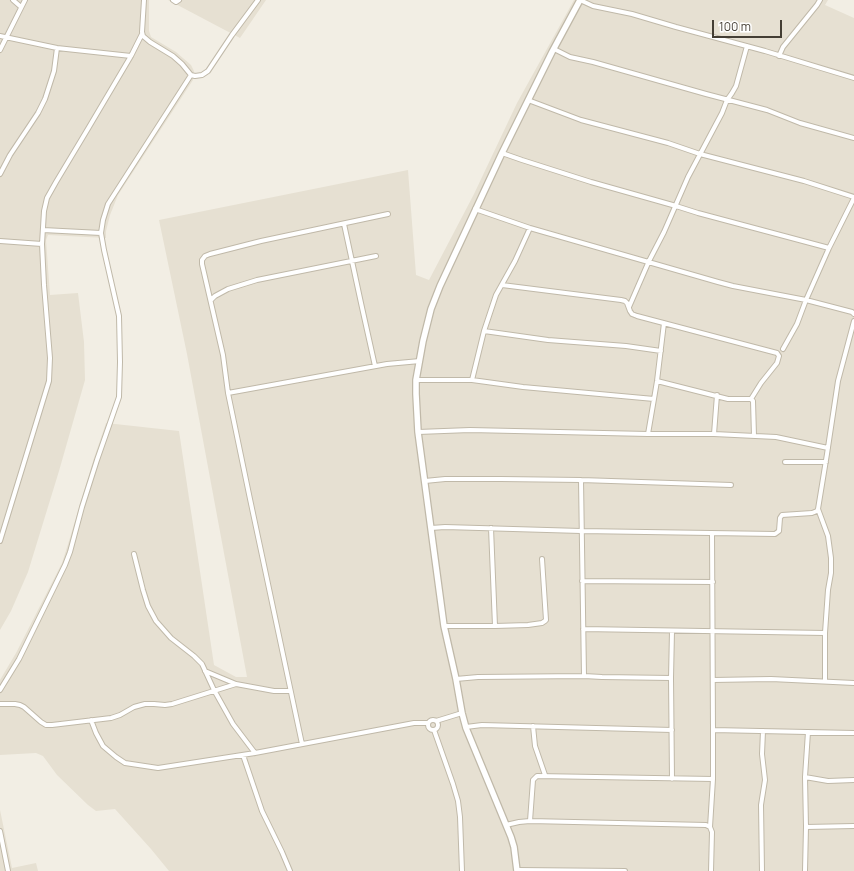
<!DOCTYPE html>
<html>
<head>
<meta charset="utf-8">
<style>
	body { margin:0 }
	#map { position:relative; width:854px; height:871px; overflow:hidden; background:#f2eee4; font-family:Manrope,sans-serif }
	canvas { display:block }
	.scale { position:absolute; left:712px; top:20px; width:70px; height:18px; box-sizing:border-box; border:2px solid #443e34; border-top:0; padding-left:5px; font-size:12px; line-height:14px; white-space:nowrap; color:#443e34; -webkit-text-stroke:3px #fff; paint-order:stroke }
</style>
</head>
<body>
<div id="map">
<canvas width="854" height="871"></canvas>
<div class="scale">100 m</div>
</div>
<script>
const c = document.querySelector('canvas').getContext('2d');
c.lineJoin = 'round';
function fill(path, color) { c.fillStyle = color; c.fill(path, 'evenodd'); }
const poly = rows => new Path2D(rows.map(r => 'M' + r).join(''));
function strokePath(path, color, width, dash) { c.strokeStyle = color; c.lineWidth = width; c.lineCap = dash ? 'butt' : 'round'; c.setLineDash(dash || []); c.stroke(path); }
fill(poly([
	[0,0,149,0,149,31,151,37,176,52,191,65,194,71,193,80,118,195,110,215,106,231,106,238,48,235,46,240,50,295,78,293,84,342,85,380,59,471,28,572,11,611,0,630],
	[168,0,266,0,240,38],
	[574,0,828,0,825,5,854,18,854,871,169,871,151,849,115,809,96,811,88,805,57,775,43,756,36,753,0,755,0,680,16,653,62,563,69,541,94,458,106,423,179,431,214,665,236,677,247,677,187,354,159,220,408,170,416,275,429,280,474,194,517,103],
	[0,810,12,868,36,863,38,871,0,871]
]), '#e6e0d2');
const minor = poly([
	[13,0,21,7],
	[144,0,142,32,143,36,150,42,173,56,182,64,191,75,195,76,202,75,208,71,232,35,258,0],
	[173,0,176,2,179,0],
	[580,0,593,6,632,14,676,27,765,51,854,78],
	[0,36,57,48,131,56],
	[554,49,570,57,593,62,706,94,767,110,800,123,854,138],
	[0,50,25,0],
	[779,56,783,47,817,5,820,0],
	[528,100,581,120,668,143,700,154,804,181,854,197],
	[502,153,522,160,591,182,676,206,698,213,829,248],
	[0,174,10,155,38,113,45,99,54,71,57,48],
	[475,209,530,228,718,282,733,286,806,300,852,312,854,314],
	[344,224,361,303,375,366],
	[43,230,101,233],
	[0,241,42,244],
	[502,285,621,300,625,301,627,303,630,311,632,314,637,316,777,353,779,356,777,363,761,383,751,399],
	[211,300,215,296,228,289,257,280,376,256],
	[629,307,649,261,664,232,688,177,722,113,727,100,732,93,736,86,747,46],
	[484,331,548,340,626,346,661,351],
	[783,349,797,324,806,300,829,248,854,198],
	[416,380,472,380,523,387,654,399,648,434],
	[472,380,484,331,496,295,515,261,530,228],
	[657,381,728,399,751,399,753,401,754,436],
	[228,393,387,364,420,361],
	[654,399,657,381,664,323],
	[418,432,470,430,648,434,714,434,776,437,828,448],
	[714,434,717,395],
	[785,462,826,462],
	[581,480,584,676],
	[425,481,445,479,501,479,581,480,731,485],
	[818,509,828,536,831,558,831,573,828,590,825,633,825,681],
	[431,528,445,527,581,531,775,534,779,531,780,518,782,515,812,513,817,511,818,509,827,454,838,381,854,321],
	[491,528,495,626],
	[0,541,49,381,50,358,44,285,42,244,44,211,47,198,56,182,89,127,131,56,142,34],
	[134,554,143,590,148,606,156,621,171,638,194,656,202,664,214,690,233,724,255,753],
	[582,581,713,582],
	[444,626,495,626,528,625,542,623,545,621,546,620,542,559],
	[583,629,825,633],
	[672,631,671,678,672,779],
	[205,671,236,684,274,691,290,691],
	[456,679,478,677,584,676,602,677,671,678],
	[713,680,771,679,854,683],
	[0,690,19,659,65,565,70,552,82,507,97,460,119,397,120,362,119,316,104,250,101,233,103,220,108,204,191,75],
	[0,704,15,704,20,705,24,707,41,722,46,725,52,725,111,718,120,715,134,707,145,704,154,704,165,705,172,704,236,684],
	'428 725a5 5 0 1 1 10 0a5 5 0 1 1-10 0Z',
	[91,720,96,733,103,746,116,757,125,763,158,768,255,753,414,723,428,723],
	[436,721,462,713],
	[533,726,535,746,545,775],
	[466,727,482,725,672,730],
	[434,730,453,784,458,801,460,817,462,871],
	[713,730,854,733],
	[302,744,250,499,228,393,223,355,202,264,202,260,205,256,210,254,261,241,388,214],
	[243,755,262,811,282,852,290,871],
	[805,777,828,781,854,780],
	[530,821,533,780,537,776,713,779],
	[506,825,519,822,530,821,706,825,710,827,712,832,711,871],
	[710,827,713,779,713,730,712,533],
	[806,827,854,826],
	[0,831,8,871],
	[517,870,625,871],
	[762,871,761,805,765,780,762,754,763,731],
	[805,871,806,827,805,777,808,732]
]);
const tertiary = poly([
	[517,871,514,847,511,837,485,774,466,728,462,713,456,679,444,626,418,432,416,394,416,380,423,341,431,309,440,286,502,153,552,52,580,0]
]);
strokePath(minor, '#c0b9a9', 6);
strokePath(tertiary, '#c0b9a9', 8);
strokePath(minor, '#fff', 4);
strokePath(tertiary, '#fff', 5.5);
</script>
</body>
</html>
